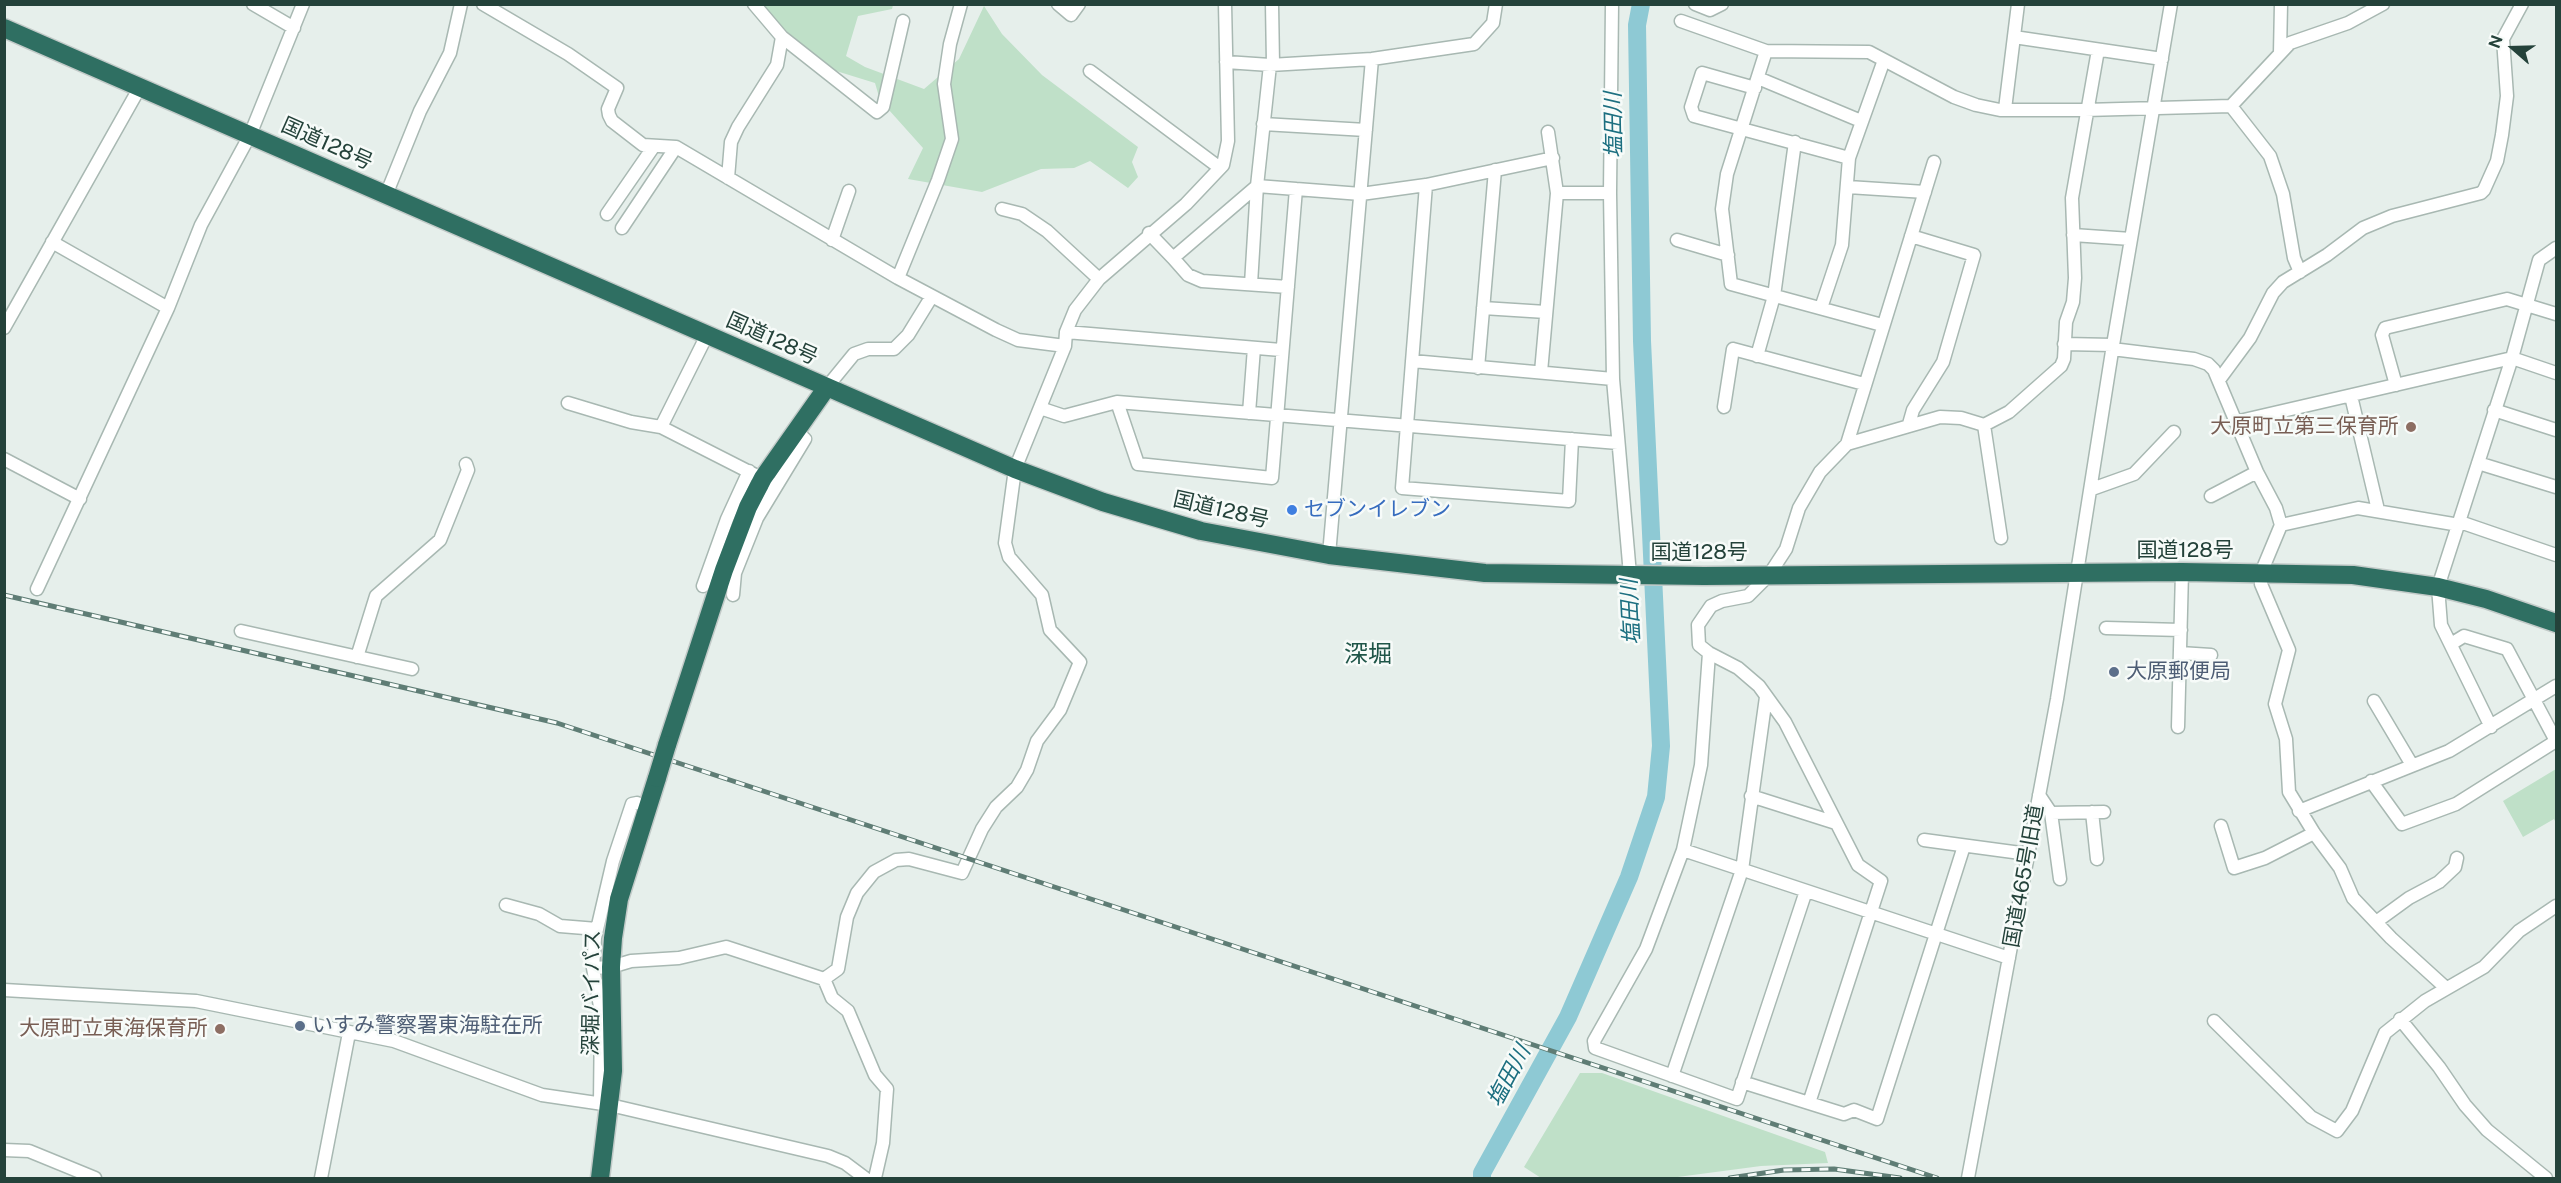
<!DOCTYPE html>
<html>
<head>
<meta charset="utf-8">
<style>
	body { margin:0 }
	#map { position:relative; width:2561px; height:1183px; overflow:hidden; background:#e6efeb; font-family:"Public Sans",sans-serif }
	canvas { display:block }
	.frame { position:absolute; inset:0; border:6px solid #24423a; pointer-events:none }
	.north { position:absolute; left:2483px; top:18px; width:60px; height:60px; -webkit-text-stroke:4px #f7fbf9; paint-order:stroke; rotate:290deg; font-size:16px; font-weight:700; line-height:24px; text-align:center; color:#24423a }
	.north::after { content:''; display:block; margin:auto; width:21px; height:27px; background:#24423a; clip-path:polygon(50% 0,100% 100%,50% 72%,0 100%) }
</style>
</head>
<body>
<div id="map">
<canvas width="2561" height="1183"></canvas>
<div class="frame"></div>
<div class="north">N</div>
</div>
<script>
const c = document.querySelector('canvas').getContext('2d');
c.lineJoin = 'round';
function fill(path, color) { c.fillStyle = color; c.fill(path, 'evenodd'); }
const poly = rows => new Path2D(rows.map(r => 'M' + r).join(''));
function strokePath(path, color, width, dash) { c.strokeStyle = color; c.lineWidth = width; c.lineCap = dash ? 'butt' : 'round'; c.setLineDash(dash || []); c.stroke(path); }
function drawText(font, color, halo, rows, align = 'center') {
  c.font = font + ' "Public Sans","Noto Sans JP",sans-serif'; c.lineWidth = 5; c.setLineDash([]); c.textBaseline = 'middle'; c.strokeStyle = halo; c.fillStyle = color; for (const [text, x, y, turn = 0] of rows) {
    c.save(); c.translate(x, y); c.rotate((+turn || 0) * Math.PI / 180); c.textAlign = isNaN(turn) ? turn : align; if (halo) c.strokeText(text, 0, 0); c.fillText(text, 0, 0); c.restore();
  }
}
fill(poly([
	[759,5,893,5,892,9,858,16,846,56,865,67,924,89,959,59,984,6,1002,34,1042,75,1138,147,1132,162,1138,177,1128,188,1090,161,1074,168,1041,169,982,192,908,179,923,148,880,100,875,83,833,70,779,25],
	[2556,769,2556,823,2554,819,2523,837,2503,801],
	[1580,1073,1602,1073,1825,1152,1828,1163,1761,1166,1670,1178,1541,1178,1524,1167]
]), '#bfe0c8');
strokePath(poly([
	[1482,1178,1482,1173,1568,1017,1629,877,1656,797,1661,746,1642,341,1637,25,1641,4]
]), '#8ec9d4', 18);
const minor = poly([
	[253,4,294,28],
	[483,4,568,54,617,88,608,109,609,115,612,121,643,145,676,147,898,278,996,330,1018,340,1065,346],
	[754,4,782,37,877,112,883,107,903,21],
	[1058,4,1071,15,1079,4],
	[1272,4,1273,64],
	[1612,4,1610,193,1613,379,1630,575],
	[1695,4,1710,10,1722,4],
	[1681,21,1766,51,1869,52,1954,97,1976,105,2000,110,2085,110,2231,106,2290,43,2348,23,2383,4],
	[2014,37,2162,59],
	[1766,51,1727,174,1722,209,1731,284,1882,325],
	[2280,53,2281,4],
	[1226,62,1270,65,1372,59,1474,44,1493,23,1496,4],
	[1090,71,1220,168],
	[1758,78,1861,121],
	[1755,88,1702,73,1691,107,1694,116,1849,158,1842,245,1821,308],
	[2231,106,2270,156,2283,194,2294,258,2300,272],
	[2005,109,2018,4],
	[1263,124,1366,130],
	[1849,158,1884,60],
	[728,178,731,142,738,127,777,65,782,37],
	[1426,185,1402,488,1569,501,1572,439],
	[1848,187,1925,192],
	[1557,193,1610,193],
	[386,195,420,111,450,53,461,4],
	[1002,209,1022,214,1047,231,1099,279],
	[607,214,654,146],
	[622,228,676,147],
	[1149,233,1173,258,1257,186,1361,194,1426,185,1553,158],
	[2073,235,2131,239],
	[832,240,849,191],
	[1677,240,1728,255],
	[52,242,168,308],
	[1173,258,1188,275,1202,281,1288,287],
	[898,278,938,180,952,139,944,84,950,44,961,4],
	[1251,284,1257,186,1270,65],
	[1483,308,1546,312],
	[4,328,140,87],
	[1066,332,1281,350],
	[2064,344,2113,345],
	[2112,349,2194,359,2208,364,2214,370,2257,472,2276,508,2281,525,2261,573,2261,584,2289,650,2275,704,2286,739,2289,792,2314,833,2340,868,2353,898,2391,938,2446,988],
	[1757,356,1774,296,1795,142],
	[1412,361,1613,379],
	[1478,368,1495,170],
	[1541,372,1557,193,1548,132],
	[2219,380,2250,338,2273,293,2283,282,2327,255,2363,228,2392,216,2481,193,2484,190,2497,161,2502,135,2507,96,2503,39,2522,4],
	[2396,385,2382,335,2385,328,2507,299,2556,314],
	[827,387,854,354,868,349,894,349,908,335,932,296],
	[2351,396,2378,510],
	[1117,402,1138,464,1272,478,1296,189],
	[568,403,631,422,661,427,775,485],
	[1724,407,1733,349,1864,384],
	[1040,408,1064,416,1117,402,1618,443],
	[2494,410,2556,430],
	[1249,413,1254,348],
	[2235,422,2512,358,2556,373],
	[1909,424,1913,410,1943,362,1974,255,1911,236],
	[1984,425,2001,538],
	[661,427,707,335],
	[1847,444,1934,162],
	[4,459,80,499],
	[2478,463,2556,487],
	[2092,489,2134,474,2174,432],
	[2211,496,2257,472],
	[2460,522,2556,555],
	[2281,525,2358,508,2459,525],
	[1329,555,1372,59],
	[703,586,727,519,749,471],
	[37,589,168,308,201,225,250,135,303,4],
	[733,595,735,573,757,518,805,439,796,431],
	[2106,628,2181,630],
	[241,631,412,669],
	[1709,653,1701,765,1683,850,1646,949,1594,1041,1595,1048,1737,1099,1806,891],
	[2180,653,2211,655],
	[357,657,376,596,440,540,468,470,466,464],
	[2374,701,2412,765],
	[2178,727,2182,572],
	[2491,727,2441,625,2438,587,2512,358,2539,260,2556,248],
	[2371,781,2402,824,2456,804,2556,741,2507,649,2464,636,2451,644],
	[2039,795,2051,813,2104,812],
	[1751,796,1836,823],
	[2299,811,2449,751,2556,686],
	[2092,812,2097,859],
	[2051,813,2060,879],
	[2221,826,2234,868,2265,858,2314,833],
	[1924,840,2028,854],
	[1683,850,2009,958],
	[506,905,539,914,560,926,597,929],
	[2376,922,2409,898,2439,882,2455,867,2457,858],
	[593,968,611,967,631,961,679,958,726,947,824,979,838,969,847,917,857,893,874,872,896,860,909,859,962,873,982,829,996,807,1017,787,1027,770,1037,741,1060,710,1080,662,1050,630,1042,595,1009,557,1005,543,1015,469,1065,346,1066,332,1075,310,1099,279,1186,204,1223,165,1228,141,1225,4],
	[824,979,832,998,848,1011,875,1075,887,1089,883,1143,875,1178],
	[4,990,196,1001,394,1041,542,1095,610,1105,828,1156,845,1163,865,1178],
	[2400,1019,2439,1067,2465,1105,2487,1130,2546,1178],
	[2214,1021,2311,1117,2337,1131,2352,1111,2385,1033,2425,1001,2484,967,2519,931,2556,906],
	[1672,1076,1742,870,1766,697],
	[1742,1082,1844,1114,1854,1110,1877,1119,1964,846],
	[600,1103,601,1012,593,968,595,938,613,861,632,804,637,803],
	[1809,1103,1881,881,1858,865,1785,722,1759,686,1738,668,1709,653,1699,645,1698,625,1711,606,1722,601,1748,596,1769,575,1786,549,1799,508,1820,472,1847,444,1940,417,1961,418,1984,425,2009,412,2061,366,2064,359,2066,322,2073,302,2075,278,2072,198,2098,50],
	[4,1150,29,1151,95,1178],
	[321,1178,349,1033],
	[1968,1178,2057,699,2113,345,2171,4]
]);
const highway = poly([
	[4,28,1015,469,1103,502,1201,531,1329,555,1485,573,1704,576,2182,572,2353,575,2438,587,2486,599,2556,623],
	[667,745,724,570,748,507,763,478,827,387],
	[600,1178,613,1071,611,967,613,938,619,899,657,778]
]);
strokePath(minor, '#a8b8b2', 15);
strokePath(highway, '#c2cac8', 21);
strokePath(minor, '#fff', 12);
strokePath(highway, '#2f6f62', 18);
const rail = poly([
	[4,595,557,723,1937,1178],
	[1730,1178,1784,1170,1834,1169,1900,1178]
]);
strokePath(rail, '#5f7d75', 5);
strokePath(rail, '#f7fbf9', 3, [9]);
const highwayBridge = poly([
	[657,778,667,745]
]);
strokePath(highwayBridge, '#c2cac8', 21, []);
strokePath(highwayBridge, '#2f6f62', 18);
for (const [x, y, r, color] of [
	[2411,427,6,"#8d6e63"],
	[1292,510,6,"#3f7fe0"],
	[2114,672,6,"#5c6f8a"],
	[300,1026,6,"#5c6f8a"],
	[220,1029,6,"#8d6e63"]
]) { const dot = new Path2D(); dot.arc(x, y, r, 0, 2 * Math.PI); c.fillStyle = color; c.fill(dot); strokePath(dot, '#f7fbf9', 2); }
drawText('21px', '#24423a', '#f7fbf9', [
	["国道128号",327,144,24],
	["国道128号",772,339,24],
	["国道128号",1221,510,13],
	["国道128号",2185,551],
	["国道128号",1699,553],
	["国道465号旧道",2024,876,-80],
	["深堀バイパス",592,993,-89]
]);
drawText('21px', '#785e54', '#f7fbf9', [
	["大原町立第三保育所",2399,427],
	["大原町立東海保育所",208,1029]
], 'right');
drawText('21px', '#366cbe', '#f7fbf9', [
	["セブンイレブン",1304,510]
], 'left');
drawText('21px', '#4e5e75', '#f7fbf9', [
	["大原郵便局",2126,672],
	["いすみ警察署東海駐在所",312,1026]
], 'left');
drawText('italic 22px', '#1c6f80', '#f7fbf9', [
	["塩田川",1614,125,-91],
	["塩田川",1631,612,-93],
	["塩田川",1509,1076,-62]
]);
drawText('24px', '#1f5548', '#f7fbf9', [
	["深堀",1368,655]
]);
</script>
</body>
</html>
